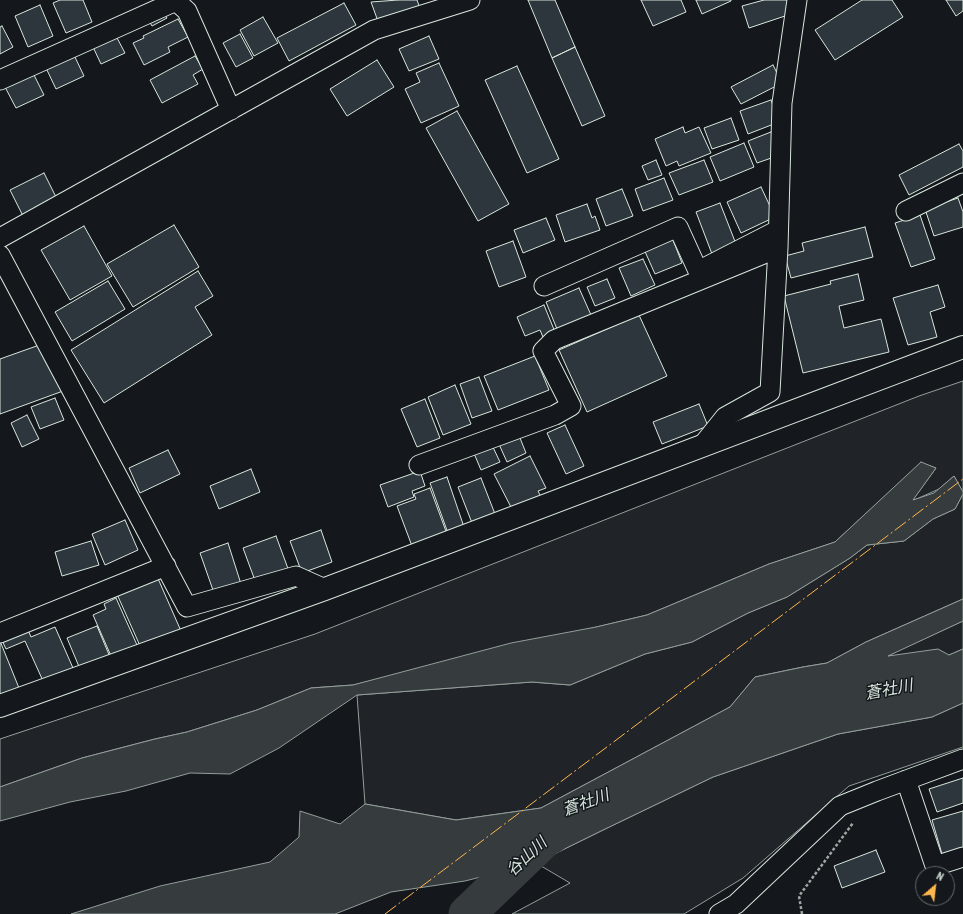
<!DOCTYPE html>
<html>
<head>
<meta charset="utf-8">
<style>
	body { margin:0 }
	#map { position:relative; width:963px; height:914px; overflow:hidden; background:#14181c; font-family:"PT Sans Narrow",sans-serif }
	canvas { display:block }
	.north { position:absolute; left:915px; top:866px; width:40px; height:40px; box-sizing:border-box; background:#14181c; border:1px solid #626a69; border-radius:50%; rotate:28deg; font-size:11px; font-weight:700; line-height:16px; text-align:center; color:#d8e6dc }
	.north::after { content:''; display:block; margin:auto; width:14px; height:18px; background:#ffb74d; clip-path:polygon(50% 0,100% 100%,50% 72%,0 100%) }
</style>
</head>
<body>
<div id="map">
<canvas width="963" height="914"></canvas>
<div class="north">N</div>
</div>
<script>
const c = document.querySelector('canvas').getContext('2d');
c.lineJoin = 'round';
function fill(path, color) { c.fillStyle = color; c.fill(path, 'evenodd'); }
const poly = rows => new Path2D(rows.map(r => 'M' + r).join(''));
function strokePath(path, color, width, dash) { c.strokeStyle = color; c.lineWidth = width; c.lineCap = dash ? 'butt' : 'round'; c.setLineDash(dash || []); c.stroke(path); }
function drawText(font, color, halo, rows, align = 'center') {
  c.font = font + ' "PT Sans Narrow","Noto Sans JP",sans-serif'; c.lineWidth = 3; c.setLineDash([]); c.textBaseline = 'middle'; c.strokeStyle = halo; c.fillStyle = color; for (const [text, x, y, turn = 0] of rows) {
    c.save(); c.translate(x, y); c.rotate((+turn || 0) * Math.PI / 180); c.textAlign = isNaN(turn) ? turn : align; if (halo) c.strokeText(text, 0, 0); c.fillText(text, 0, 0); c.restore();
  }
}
const green = poly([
	[963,381,963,492,954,476,939,489,912,501,936,468,921,463,835,542,769,564,647,615,353,685,311,688,257,710,187,732,155,739,82,758,0,787,0,739,315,634,919,396,963,381],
	[963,494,963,599,866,642,827,663,803,667,755,677,730,707,541,808,456,820,365,804,357,695,532,682,570,685,645,654,692,642,748,613,787,597,850,558,867,545,904,541,933,519,955,509,963,494],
	[963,621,963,649,949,655,886,656,963,621],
	[963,703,963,747,849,786,743,878,684,914,512,914,570,883,536,863,601,831,713,777,838,734,932,717,963,703]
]);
fill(green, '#202428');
strokePath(green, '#939e99', 1);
const water = poly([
	[921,462,936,468,913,500,934,493,954,476,963,492,963,494,955,509,933,519,904,541,867,545,850,558,787,597,748,613,692,642,645,654,570,685,532,682,357,695,279,748,230,774,190,773,126,791,70,802,0,821,0,787,82,758,155,739,187,732,257,710,311,688,353,685,511,643,596,627,647,615,769,564,835,542,921,462],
	[963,599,963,621,888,656,938,649,949,655,963,649,963,703,932,717,838,734,713,777,601,831,536,863,465,881,391,892,335,914,71,914,160,886,270,862,299,837,300,811,340,824,365,804,456,820,541,808,730,707,755,677,803,667,827,663,866,642,963,599]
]);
fill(water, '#363b3e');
strokePath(water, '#939e99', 1);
strokePath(poly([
	[467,914,546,838,552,835]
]), '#363b3e', 37);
const building = poly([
	[60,0,83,0,92,22,66,33,53,3,60,0],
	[398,0,417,0,421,11,379,24,371,2,398,0],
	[528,0,555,0,575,47,552,58,528,0],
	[641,0,681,0,686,12,653,26,641,0],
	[696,0,731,0,731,1,702,14,696,0],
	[764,0,790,0,794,13,749,28,742,6,764,0],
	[862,0,892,0,903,17,835,60,815,30,862,0],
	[946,0,963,0,963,11,956,16,946,0],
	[344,3,356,25,289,61,277,38,344,3],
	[40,5,53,36,28,47,15,16,40,5],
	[163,11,167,18,152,26,148,19,163,11],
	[263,17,278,43,254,56,240,30,263,17],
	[178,19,188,37,168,47,170,52,144,65,133,43,144,38,143,36,178,19],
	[2,26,13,47,0,54,0,27,2,26],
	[240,34,253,58,236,67,223,43,240,34],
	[116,36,125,53,101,64,93,47,116,36],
	[429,36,439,59,409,71,399,49,429,36],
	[575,47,605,116,582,126,552,58,575,47],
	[74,55,84,76,56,89,46,68,74,55],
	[195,56,203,69,193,75,198,84,162,103,150,80,195,56],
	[377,60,394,87,347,116,330,89,377,60],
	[439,63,459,106,421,123,405,89,420,82,416,73,439,63],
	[773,65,782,83,741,104,731,87,773,65],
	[517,66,559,159,527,173,485,80,517,66],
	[33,73,44,95,16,108,5,87,33,73],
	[771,100,779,122,748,134,740,111,771,100],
	[457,111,509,204,478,221,426,128,457,111],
	[731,118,739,140,712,149,704,128,731,118],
	[683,127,685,133,699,127,711,153,679,166,677,161,666,166,655,139,683,127],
	[771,132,780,155,757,163,748,141,771,132],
	[744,143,754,167,720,181,710,157,744,143],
	[959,144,963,151,963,167,909,195,899,175,959,144],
	[656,160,662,175,648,180,642,166,656,160],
	[704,160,713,182,679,195,669,173,704,160],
	[44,173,59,203,25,220,10,190,44,173],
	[664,178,673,200,643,211,635,189,664,178],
	[761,187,775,217,741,233,727,202,761,187],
	[622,189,633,216,606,226,596,199,622,189],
	[958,198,963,212,963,227,934,236,925,209,958,198],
	[720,203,736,244,712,254,696,212,720,203],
	[587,204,592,218,595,216,600,230,565,242,556,215,587,204],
	[920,215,935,259,911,267,895,223,920,215],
	[546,218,555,240,523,253,514,230,546,218],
	[174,225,199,267,133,307,107,264,174,225],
	[84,226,112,276,70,300,41,250,84,226],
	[865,227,873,257,791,278,785,256,804,251,802,243,865,227],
	[671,235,682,263,655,274,643,247,671,235],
	[513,241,526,277,499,287,486,251,513,241],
	[643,259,655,285,631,296,619,268,643,259],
	[198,271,213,296,195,307,212,335,104,403,71,350,198,271],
	[858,274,864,300,839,306,844,328,881,319,889,352,803,373,784,296,831,284,830,281,858,274],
	[607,279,615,298,595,306,587,287,607,279],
	[108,281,125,309,72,341,55,312,108,281],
	[938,285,945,307,930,312,937,337,908,345,893,298,938,285],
	[579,288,591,315,557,329,546,302,579,288],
	[544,305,555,332,543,337,540,330,525,336,517,317,544,305],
	[639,315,667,376,587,412,559,350,639,315],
	[45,343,63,391,0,414,0,359,45,343],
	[535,356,549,390,498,410,484,376,535,356],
	[479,377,492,411,472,418,460,384,479,377],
	[455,385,471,424,443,435,428,397,455,385],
	[55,398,64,420,40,429,31,407,55,398],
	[425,399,440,438,417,447,401,409,425,399],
	[699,404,708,426,662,444,653,422,699,404],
	[27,415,39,439,22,447,11,423,27,415],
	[565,425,584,466,566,474,547,433,565,425],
	[518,433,526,453,507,462,498,442,518,433],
	[491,443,500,462,481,470,473,451,491,443],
	[168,450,180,474,140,493,129,468,168,450],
	[530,456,546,488,538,491,541,497,513,511,494,474,530,456],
	[251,469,260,492,219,509,210,486,251,469],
	[420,471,425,486,412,491,414,497,388,507,380,485,420,471],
	[447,477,465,530,449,536,430,483,447,477],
	[481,478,495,514,472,523,458,487,481,478],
	[430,488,447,534,412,546,397,506,416,499,414,494,430,488],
	[125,520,138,550,105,565,92,534,125,520],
	[321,530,332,562,302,573,290,541,321,530],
	[276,536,290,574,257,586,243,548,276,536],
	[91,541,99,565,62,576,55,552,91,541],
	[228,543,241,584,214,593,200,553,228,543],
	[156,574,181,631,141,648,116,592,156,574],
	[116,598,137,645,111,656,93,615,106,609,104,604,116,598],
	[26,625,31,637,55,627,73,668,43,681,25,641,6,649,0,636,26,625],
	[97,626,110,657,80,669,67,638,97,626],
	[0,641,19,688,0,695,0,641],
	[963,778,963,803,937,812,929,789,963,778],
	[963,811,963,848,942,854,932,820,963,811],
	[876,850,885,872,842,888,834,866,876,850]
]);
fill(building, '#2c363c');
strokePath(building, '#d8e6dc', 1);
const street = poly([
	[0,80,176,1,187,11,231,110],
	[906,211,963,183],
	[0,238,374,30,470,0],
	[0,255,187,607,296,576,325,589],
	[544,286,678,227,698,271,778,230],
	[701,447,725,417,770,392,778,248,782,103,797,0],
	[419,465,555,415,571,406,543,351,554,340,778,248],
	[0,633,166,566],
	[906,780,935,866,963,857],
	[719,914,736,904,840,806,877,791,963,759]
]);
const secondary = poly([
	[0,706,325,589,963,347]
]);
strokePath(street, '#d8e6dc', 21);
strokePath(secondary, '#d8e6dc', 24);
strokePath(poly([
	[802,914,799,896,853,823]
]), '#9da8a2', 2.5, [3, 2]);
strokePath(street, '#14181c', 19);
strokePath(secondary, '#14181c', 22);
strokePath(poly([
	[385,914,963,479]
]), '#ffb74d', 1, [14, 3, 2, 3]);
drawText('italic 16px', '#d8e6dc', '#14181c', [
	["蒼社川",889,690,-11],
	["蒼社川",586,803,-20],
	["谷山川",527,857,-43]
]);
</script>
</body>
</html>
